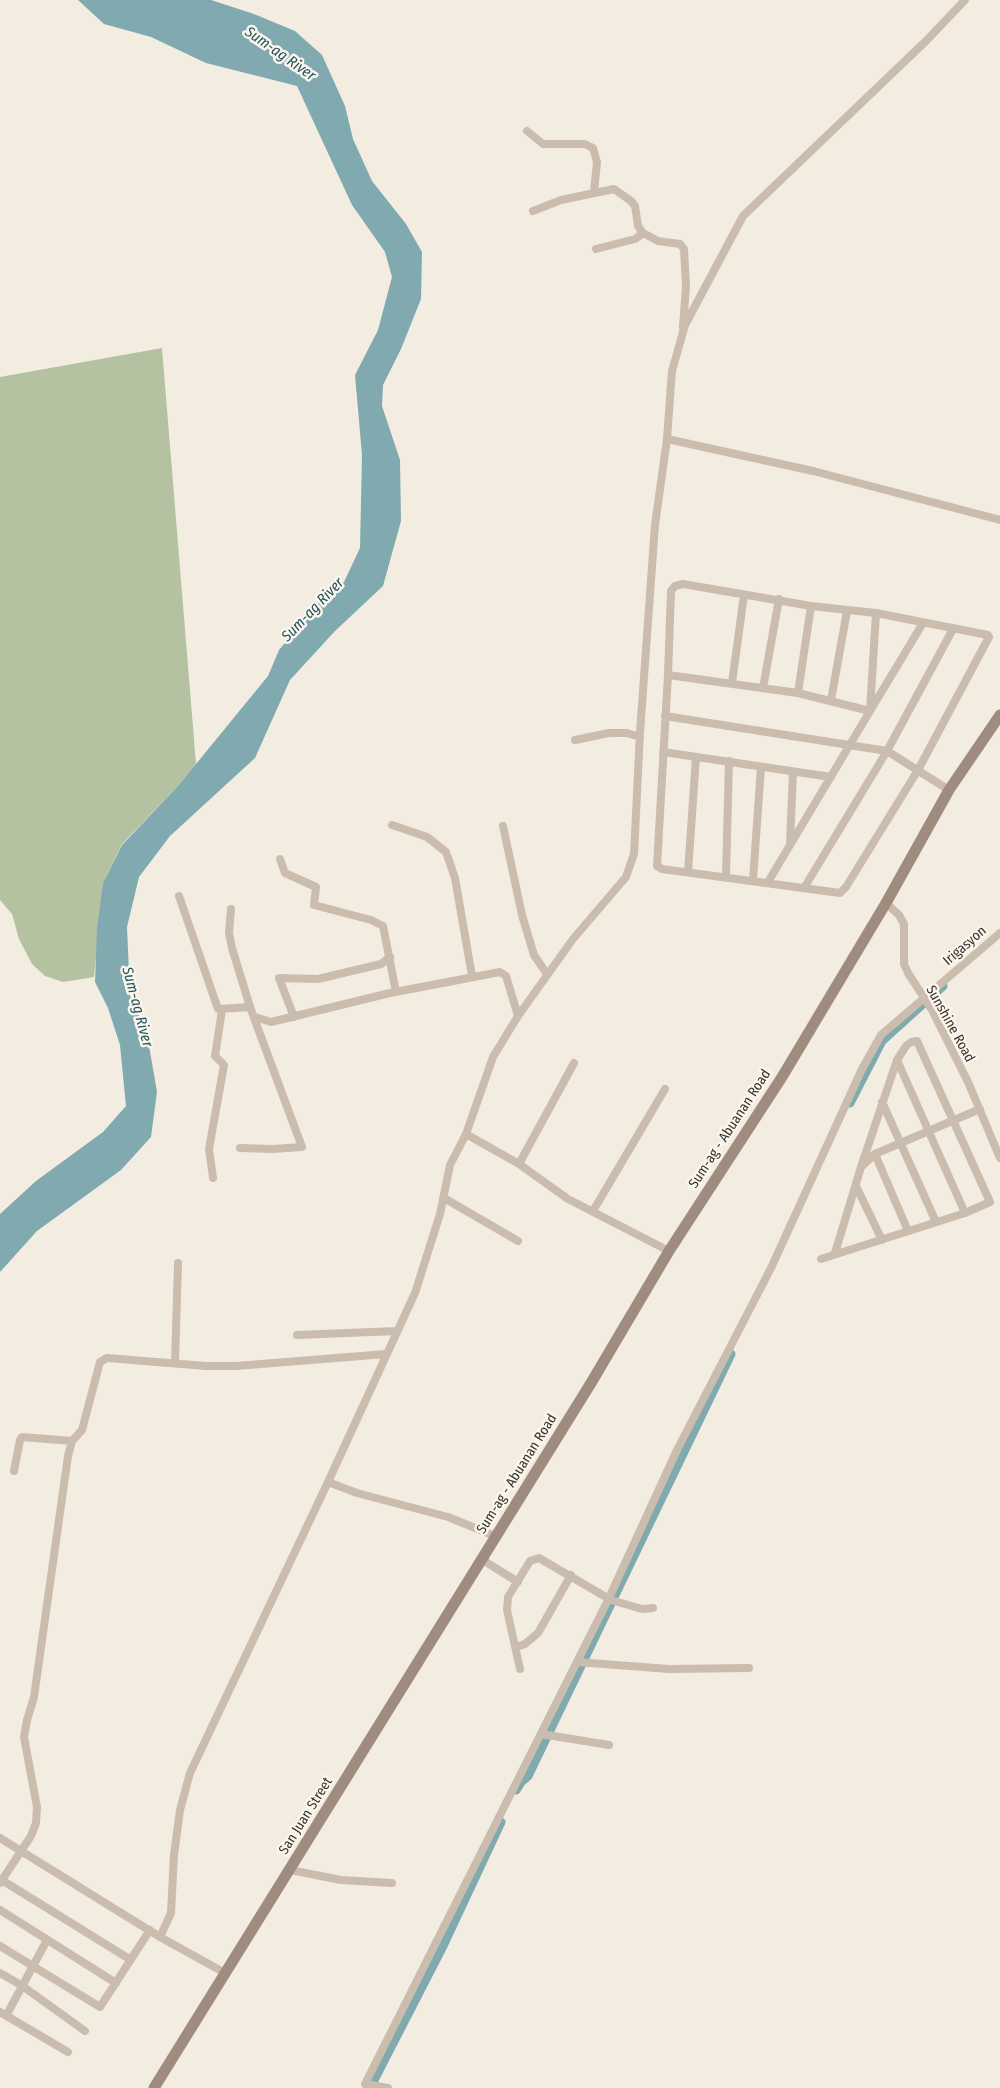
<!DOCTYPE html>
<html>
<head>
<meta charset="utf-8">
<style>
	body { margin:0 }
	canvas { display:block; background:#f3ece1 }
</style>
</head>
<body>
<canvas width="1000" height="2088"></canvas>
<script>
const c = document.querySelector('canvas').getContext('2d');
c.lineJoin = 'round';
function fill(path, color) { c.fillStyle = color; c.fill(path, 'evenodd'); }
const poly = rows => new Path2D(rows.map(r => 'M' + r).join(''));
function strokePath(path, color, width, dash) { c.strokeStyle = color; c.lineWidth = width; c.lineCap = dash ? 'butt' : 'round'; c.setLineDash(dash || []); c.stroke(path); }
function drawText(font, color, halo, rows, align = 'center') {
  c.font = font + ' "Fira Sans Condensed",sans-serif'; c.lineWidth = 5; c.setLineDash([]); c.textBaseline = 'middle'; c.strokeStyle = halo; c.fillStyle = color; for (const [text, x, y, turn = 0] of rows) {
    c.save(); c.translate(x, y); c.rotate((+turn || 0) * Math.PI / 180); c.textAlign = isNaN(turn) ? turn : align; if (halo) c.strokeText(text, 0, 0); c.fillText(text, 0, 0); c.restore();
  }
}
fill(poly([
	[162,348,196,764,178,786,122,844,103,883,94,977,63,982,45,976,32,964,19,939,12,914,0,900,0,377]
]), '#b5c2a1');
fill(poly([
	[78,0,211,0,254,14,295,31,322,55,345,106,353,139,372,181,406,224,422,252,421,299,401,349,383,385,382,406,400,460,401,521,383,586,335,631,290,680,255,758,170,836,139,877,127,927,130,996,147,1034,157,1092,151,1137,121,1170,37,1231,0,1272,0,1214,36,1181,103,1132,126,1106,120,1045,108,1008,95,982,97,929,103,883,122,845,178,786,268,676,279,650,325,595,344,582,360,548,362,455,355,375,378,330,392,277,385,252,352,205,297,86,206,63,151,37,104,24]
]), '#80aaaf');
strokePath(poly([
	[931,997,943,986],
	[850,1103,882,1041,923,1004],
	[516,1790,521,1782,528,1776,731,1354],
	[371,2086,442,1948,501,1822]
]), '#80aaaf', 9);
strokePath(poly([
	[527,131,543,144,585,144,593,148,597,162,594,192],
	[533,211,561,200,614,189,631,201,635,206,638,226,643,233,658,241,680,244,684,249,686,286,683,327],
	[596,249,635,239,643,233],
	[667,439,813,471,1000,520],
	[668,675,671,591,675,586,683,584,811,606,876,613,988,635,989,637,918,770,846,887,840,893,662,869,657,866,668,675,798,693,870,711,923,623],
	[732,683,744,595],
	[763,688,779,599],
	[798,693,811,606],
	[831,700,847,611],
	[665,716,887,751,949,790],
	[575,740,609,733,627,733,640,737],
	[663,752,831,777],
	[392,825,427,837,446,852,455,878,472,976],
	[503,826,522,915,534,955,547,974],
	[790,844,793,772],
	[280,859,285,873,316,887,314,905,371,920,383,926,396,992],
	[688,872,696,757],
	[726,876,729,761],
	[753,880,761,767],
	[768,882,870,711,876,613],
	[804,888,887,751,953,629],
	[179,896,218,1009,250,1007],
	[886,903,899,915,904,924,904,964,908,973,932,1010,968,1082,1000,1158],
	[231,909,229,933,232,948,250,1007,302,1147,273,1149,240,1148],
	[255,1017,271,1022,390,993,500,972,506,976,518,1016],
	[294,1017,279,978,318,979,381,964,390,957],
	[897,1060,965,1213],
	[882,1102,936,1222],
	[466,1134,519,1164,568,1199,669,1251],
	[875,1154,908,1231],
	[519,1164,574,1063],
	[213,1178,209,1149,224,1065,215,1056,222,1010],
	[856,1186,882,1240],
	[444,1198,518,1241],
	[593,1211,665,1089],
	[835,1253,861,1167,875,1154,980,1109],
	[821,1259,965,1213,990,1202,917,1041,911,1042,906,1046,897,1060,861,1167],
	[297,1335,397,1331],
	[175,1363,178,1263],
	[14,1471,20,1440,22,1437,72,1441],
	[328,1482,415,1293,440,1214,450,1165,466,1134,493,1057,518,1016,573,939,626,877,634,854,640,732,655,525,667,439,672,371,685,325,743,216,927,40,965,0],
	[481,1559,518,1582],
	[516,1647,525,1644,538,1633,571,1575],
	[577,1662,669,1669,749,1668],
	[520,1669,507,1610,508,1597,530,1561,539,1558,611,1600,642,1609,653,1608],
	[541,1734,609,1745],
	[0,1838,160,1937,225,1973],
	[290,1870,341,1880,392,1883],
	[0,1879,131,1960],
	[0,1883,31,1836,36,1823,37,1807,24,1737,27,1720,34,1697,68,1456,72,1441,82,1430,100,1362,107,1358,206,1366,236,1366,386,1354],
	[0,1910,116,1983],
	[160,1937,171,1913,174,1855,180,1810,190,1773,328,1482,357,1493,448,1517,495,1536],
	[0,1946,100,2007,150,1930],
	[0,1973,21,1985,85,2031],
	[0,2012,68,2052],
	[6,2016,47,1940],
	[388,2088,365,2084,609,1598,677,1450,771,1268,862,1069,881,1035,1000,933]
]), '#cbbdad', 8);
strokePath(poly([
	[154,2088,591,1383,669,1251,782,1077,886,903,949,790,1000,715]
]), '#9f8c7e', 11);
drawText('14px', '#3a312b', '#faf5ed', [
	["Irigasyon",965,946,-41],
	["Sunshine Road",950,1024,61],
	["Sum-ag - Abuanan Road",730,1129,-57],
	["Sum-ag - Abuanan Road",517,1474,-58],
	["San Juan Street",306,1816,-58]
]);
drawText('italic 15px', '#21535a', '#faf5ed', [
	["Sum-ag River",280,54,35],
	["Sum-ag River",313,610,-46],
	["Sum-ag River",137,1007,75]
]);
</script>
</body>
</html>
